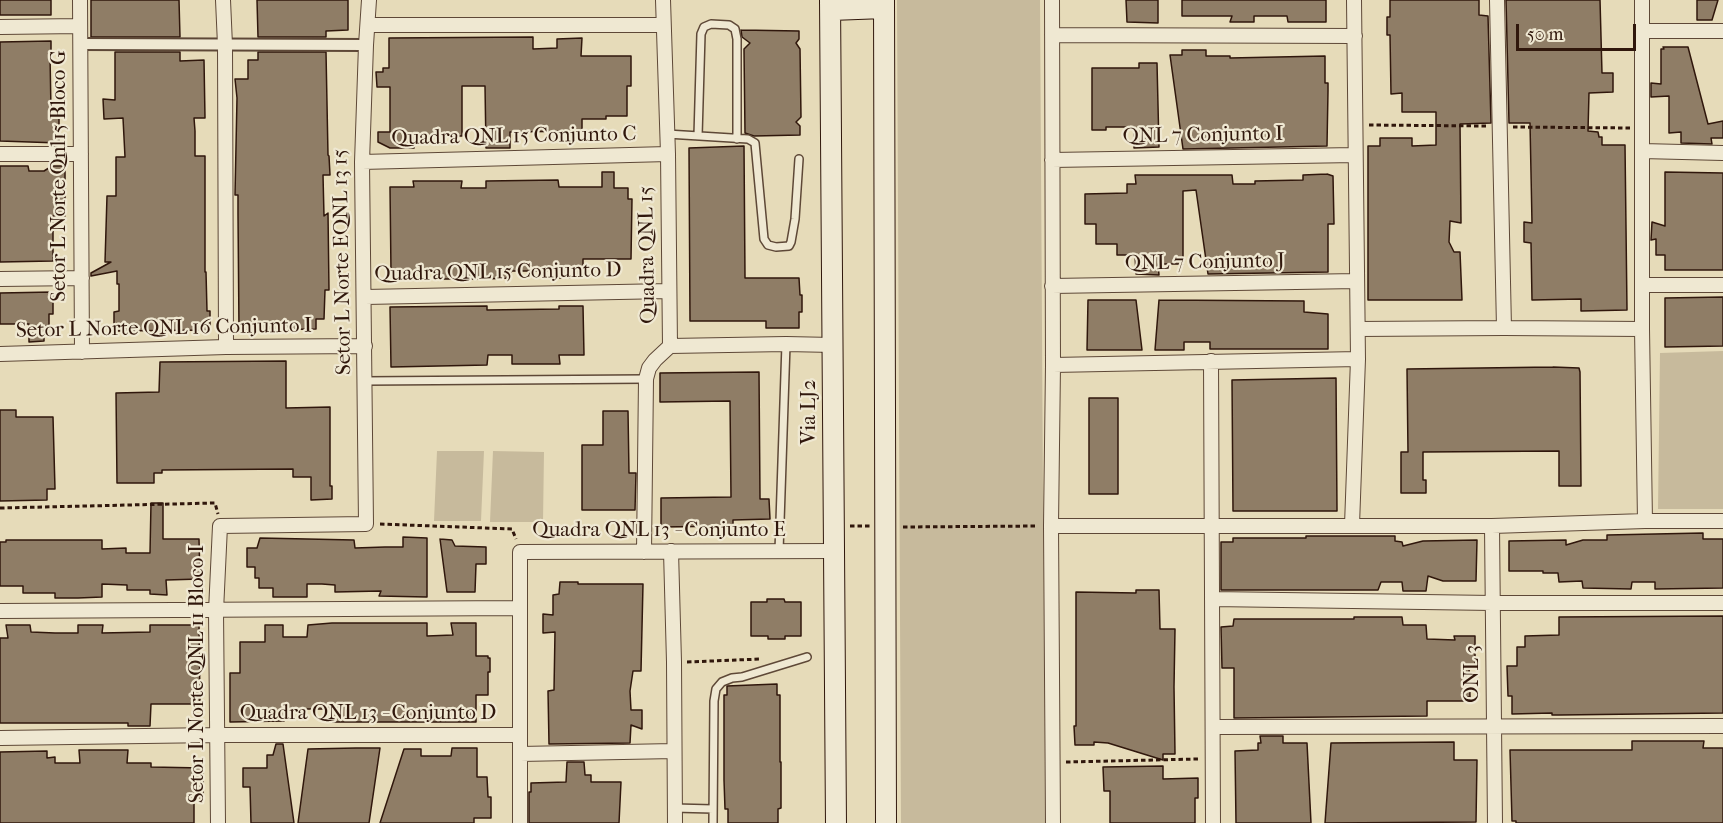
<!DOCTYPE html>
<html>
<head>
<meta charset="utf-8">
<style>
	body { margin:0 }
	#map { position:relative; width:1723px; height:823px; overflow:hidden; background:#e6dbb9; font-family:"IM FELL French Canon",serif }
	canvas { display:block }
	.scale { position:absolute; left:1516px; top:24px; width:120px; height:27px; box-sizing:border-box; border:3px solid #30170c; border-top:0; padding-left:8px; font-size:18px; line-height:21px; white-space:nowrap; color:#30170c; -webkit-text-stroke:4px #efe8d2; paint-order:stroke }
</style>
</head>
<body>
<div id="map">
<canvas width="1723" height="823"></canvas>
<div class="scale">50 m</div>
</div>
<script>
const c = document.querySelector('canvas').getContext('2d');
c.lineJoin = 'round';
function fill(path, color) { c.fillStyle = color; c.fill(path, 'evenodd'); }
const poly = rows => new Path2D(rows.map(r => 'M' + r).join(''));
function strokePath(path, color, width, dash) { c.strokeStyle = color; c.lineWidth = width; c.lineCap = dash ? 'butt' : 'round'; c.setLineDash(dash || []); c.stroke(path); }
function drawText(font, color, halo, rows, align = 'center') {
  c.font = font + ' "IM FELL French Canon",serif'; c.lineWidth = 4.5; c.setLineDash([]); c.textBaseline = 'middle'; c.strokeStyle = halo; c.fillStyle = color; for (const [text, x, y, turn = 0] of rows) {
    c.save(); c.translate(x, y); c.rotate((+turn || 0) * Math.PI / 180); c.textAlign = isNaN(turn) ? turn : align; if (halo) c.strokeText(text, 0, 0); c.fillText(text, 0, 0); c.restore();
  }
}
fill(poly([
	[897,0,1040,0,1045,823,901,823],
	[1723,351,1723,509,1658,509,1660,353],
	[437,451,484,451,481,521,434,521],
	[493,451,544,452,543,522,490,522]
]), '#c7ba9c');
const building = poly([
	[0,0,51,0,51,15,0,15,0,0],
	[91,0,179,0,180,37,91,37,91,0],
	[257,0,348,0,348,30,326,31,326,37,258,37,257,0],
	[1126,0,1158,0,1158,23,1127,22,1126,0],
	[1182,0,1326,0,1326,22,1288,22,1287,16,1254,16,1254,22,1230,22,1232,16,1182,16,1182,0],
	[1390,0,1479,0,1479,15,1488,16,1491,123,1460,124,1461,223,1450,221,1449,242,1454,252,1460,252,1462,300,1368,300,1368,146,1380,146,1380,138,1412,138,1412,146,1436,145,1436,112,1402,112,1402,93,1391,94,1390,35,1387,35,1387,17,1390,17,1390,0],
	[1506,0,1600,0,1602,73,1613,73,1613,92,1589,93,1588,131,1598,132,1599,137,1602,137,1602,145,1625,145,1627,310,1581,311,1581,299,1532,300,1531,243,1524,242,1524,222,1532,223,1530,123,1509,123,1506,0],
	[1697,0,1718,0,1712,20,1697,20,1697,0],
	[741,30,799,31,799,39,796,43,800,49,801,117,796,122,800,126,800,135,754,136,745,133,744,49,750,43,742,37,741,30],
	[533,37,533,49,557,48,557,39,582,38,581,56,631,56,631,86,627,86,627,116,606,116,606,119,582,119,582,131,510,132,510,148,486,148,485,86,462,86,462,136,418,136,414,148,390,148,378,142,378,132,390,132,390,87,377,87,376,72,383,72,383,68,389,68,389,38,533,37],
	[51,41,51,55,50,55,51,111,59,111,59,143,0,141,0,42,51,41],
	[1663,47,1688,47,1708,124,1723,121,1723,138,1711,138,1712,144,1681,143,1681,132,1669,133,1669,96,1651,97,1651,83,1661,84,1661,49,1664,49,1663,47],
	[1182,50,1206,50,1206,56,1230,56,1230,58,1325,56,1325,83,1328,83,1328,91,1327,146,1183,149,1170,55,1182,55,1182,50],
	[115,52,180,52,180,61,204,60,205,118,194,118,195,131,195,156,205,156,205,272,206,272,207,311,210,311,210,330,114,331,114,312,119,311,119,284,117,284,117,271,91,276,91,273,111,262,105,262,107,196,116,196,116,157,125,157,123,118,104,119,103,99,115,100,115,52],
	[258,52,326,52,328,155,329,156,330,175,323,175,324,216,328,213,329,290,325,290,324,319,316,319,316,329,239,330,238,214,238,195,235,195,237,98,235,79,248,79,248,60,258,60,258,52],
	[1139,63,1157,63,1159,147,1134,148,1134,127,1106,127,1106,130,1092,130,1092,68,1139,68,1139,63],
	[744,146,745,278,799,278,800,295,802,295,802,312,799,312,799,328,766,328,766,321,690,321,689,148,744,146],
	[0,166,28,166,29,171,44,171,52,166,65,166,65,216,53,216,53,261,0,262,0,166],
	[602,172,614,172,614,188,628,188,628,199,632,199,631,259,583,259,583,278,559,278,559,271,511,271,510,278,486,279,439,279,439,272,391,272,390,187,414,187,413,181,462,181,461,188,486,188,486,181,558,180,559,187,602,187,602,172],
	[1665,172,1723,173,1723,270,1665,270,1665,255,1656,255,1656,239,1651,240,1652,222,1665,226,1665,172],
	[1327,174,1333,176,1334,224,1328,224,1328,272,1208,274,1196,190,1183,191,1183,264,1158,264,1159,275,1136,274,1135,255,1117,255,1117,244,1096,244,1096,224,1085,224,1085,194,1127,193,1127,184,1136,184,1135,175,1232,175,1233,184,1255,184,1255,181,1303,180,1303,175,1327,174],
	[53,292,53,314,49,314,49,326,44,326,44,341,29,342,29,324,0,324,0,293,53,292],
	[1723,297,1723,346,1665,347,1665,298,1723,297],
	[1088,300,1136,300,1142,350,1087,350,1088,300],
	[1159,300,1304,301,1304,312,1328,314,1328,349,1210,349,1210,342,1184,342,1184,350,1155,350,1159,300],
	[487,306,487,310,559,309,559,306,583,306,584,355,559,355,560,364,512,364,512,355,488,355,487,365,391,367,390,307,487,306],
	[286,361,286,408,330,407,330,486,332,486,332,499,311,500,311,477,293,477,293,469,162,470,162,473,154,473,154,483,117,483,116,393,159,392,160,362,286,361],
	[1553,367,1579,368,1580,372,1581,486,1559,486,1559,451,1423,452,1423,480,1426,480,1426,493,1401,493,1401,452,1408,452,1407,369,1553,367],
	[759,372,760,499,769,499,770,519,733,520,733,526,661,527,661,498,731,497,730,401,660,402,660,373,759,372],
	[1336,378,1337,511,1233,511,1232,380,1336,378],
	[1089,398,1118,398,1118,494,1089,494,1089,398],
	[0,410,16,410,16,417,53,417,55,489,47,489,47,500,0,501,0,410],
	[603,411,628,411,629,473,636,473,635,510,582,510,582,445,603,445,603,411],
	[151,503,163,503,163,539,199,539,200,579,166,580,167,595,150,594,150,590,127,590,127,585,102,584,102,597,78,598,55,598,55,593,23,593,23,586,0,586,0,542,6,542,6,540,102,540,102,549,126,548,126,553,150,553,151,503],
	[1703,533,1703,539,1723,539,1723,588,1655,589,1655,582,1632,582,1631,589,1583,588,1582,581,1559,582,1558,573,1543,573,1543,571,1509,571,1509,541,1566,540,1566,545,1583,540,1607,540,1607,535,1703,533],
	[1306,536,1395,536,1395,541,1402,542,1403,546,1423,541,1477,540,1476,581,1443,581,1428,576,1426,591,1403,591,1402,582,1381,582,1378,590,1221,590,1221,542,1233,542,1233,538,1306,538,1306,536],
	[403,537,427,538,427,597,379,596,381,591,335,592,335,585,322,584,307,584,307,597,273,597,273,588,259,588,259,578,255,578,255,567,247,567,247,548,257,548,260,538,354,540,355,548,385,547,403,547,403,537],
	[440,539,452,540,455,546,486,547,486,564,476,564,475,592,447,592,440,539],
	[560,582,578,582,578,584,643,584,641,671,633,671,630,691,631,710,642,710,642,729,631,725,630,743,549,744,548,691,554,690,555,632,543,633,543,614,553,615,553,595,559,594,560,582],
	[1136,590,1159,590,1160,629,1175,629,1174,687,1175,754,1163,754,1163,760,1108,743,1094,742,1094,745,1075,745,1074,726,1076,726,1076,592,1136,593,1136,590],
	[767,599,784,599,785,602,801,602,801,636,785,636,785,639,768,639,768,636,751,636,751,602,767,602,767,599],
	[1723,616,1723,713,1559,715,1552,715,1552,713,1512,714,1512,696,1508,696,1507,666,1517,666,1517,647,1525,647,1525,636,1559,635,1559,617,1723,616],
	[1354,617,1402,617,1403,625,1426,625,1427,639,1455,640,1454,636,1475,636,1475,666,1469,667,1470,697,1465,697,1465,701,1427,701,1427,716,1234,718,1234,668,1222,668,1221,627,1233,626,1234,619,1354,619,1354,617],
	[332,623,427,623,427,636,453,635,451,623,476,623,476,656,488,656,488,658,490,658,490,672,488,672,488,695,476,695,476,722,332,722,332,709,284,709,284,721,230,722,230,673,240,673,240,642,265,642,265,625,283,625,283,637,307,637,308,625,332,623],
	[6,625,30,625,31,632,55,633,78,633,78,625,103,625,102,633,150,632,150,625,199,625,200,704,151,704,150,726,128,726,128,723,0,723,0,638,8,638,6,625],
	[777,684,777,695,780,695,780,762,781,762,781,808,778,809,778,823,728,823,728,809,725,809,724,780,724,695,727,695,727,686,777,684],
	[1260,736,1283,736,1283,743,1307,743,1311,823,1236,823,1235,751,1258,750,1258,743,1261,743,1260,736],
	[1632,741,1704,741,1703,748,1723,748,1723,823,1516,823,1516,821,1512,821,1510,750,1632,750,1632,741],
	[1454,742,1454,760,1477,760,1476,822,1325,823,1331,743,1454,742],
	[276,744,283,744,294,823,251,823,250,787,243,787,243,768,267,768,267,755,273,755,276,744],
	[356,748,380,748,369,823,298,823,308,749,356,748],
	[452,748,477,748,477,777,487,777,488,797,491,797,491,818,474,818,474,823,380,823,404,749,421,749,421,756,451,756,452,748],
	[79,750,128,750,127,763,151,763,151,767,203,768,203,798,194,797,194,823,0,823,0,752,47,751,47,758,55,757,55,763,80,763,79,750],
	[567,762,584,762,585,775,591,775,591,782,621,782,619,823,529,823,529,792,531,792,531,783,566,782,567,762],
	[1163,766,1163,779,1198,778,1198,798,1195,798,1195,823,1110,823,1110,791,1104,791,1103,767,1163,766]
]);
fill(building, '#8f7d66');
strokePath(building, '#30170c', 1.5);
const service = poly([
	[667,134,748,139,755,143,764,239,768,245,776,247,789,246,791,242,795,219,799,159],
	[698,136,701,34,704,27,711,24,729,25,735,29,737,39,737,139],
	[365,381,646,379],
	[779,551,786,344],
	[674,808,713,809],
	[713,823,714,701,716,689,722,682,732,678,742,677,807,657]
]);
const pedestrian = poly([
	[80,44,366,45]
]);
const minor = poly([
	[80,0,82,352],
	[223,0,225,45,226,347],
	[663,0,668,154,670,346,786,344,833,345],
	[1052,0,1053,365,1051,526,1053,823],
	[1497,0,1504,328],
	[1642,0,1642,329,1645,521],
	[368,25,663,25],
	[0,27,80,26],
	[1643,31,1723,31],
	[1052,35,1355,36],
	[1642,151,1723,153],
	[0,154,81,154],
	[1052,160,1355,155],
	[362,162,668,154],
	[0,279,82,278],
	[1643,285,1723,285],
	[1052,286,1357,281],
	[365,297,669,291],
	[1358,329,1504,328,1642,329],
	[0,354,226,347,365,346],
	[1211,361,1213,823],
	[1053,365,1358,359],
	[1352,525,1358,359,1354,0],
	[1051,526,1492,526,1645,521,1723,521],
	[1492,526,1495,823],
	[671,551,674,662,675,823],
	[644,552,646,379,649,368,655,360,670,346],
	[1212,599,1493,603,1723,603],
	[520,608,520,823],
	[0,611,520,608,520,552,835,551],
	[1213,727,1723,726],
	[0,738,217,735,520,735],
	[520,754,674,751],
	[218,823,216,611,220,526,366,524,362,162,366,45,369,0]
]);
const secondary = poly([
	[830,0,836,823],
	[884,0,886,823],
	[831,10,884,8]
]);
strokePath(service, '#5e4837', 10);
strokePath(pedestrian, '#5e4837', 14);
strokePath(minor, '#5e4837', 16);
strokePath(secondary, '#30170c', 22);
strokePath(poly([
	[1369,125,1486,126],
	[1513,127,1630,128],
	[0,508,215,503,218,514],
	[380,524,512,529,516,539],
	[850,526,870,526],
	[903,527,1037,526],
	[687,662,761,659],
	[1066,762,1198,759]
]), '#30170c', 3, [4.5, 3]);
strokePath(service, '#efe8d2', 7);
strokePath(pedestrian, '#efe8d2', 10);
strokePath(minor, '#efe8d2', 14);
strokePath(secondary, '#efe8d2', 20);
drawText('21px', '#30170c', '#efe8d2', [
	["QNL 7 Conjunto I",1203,136,-1],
	["Quadra QNL 15 Conjunto C",514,137,-1],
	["Setor L Norte Qnl15 Bloco G",60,176,-90],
	["Quadra QNL 15",648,255,-91],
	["Setor L Norte EQNL 13 15",343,262,-91],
	["QNL 7 Conjunto J",1205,263,-1],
	["Quadra QNL 15 Conjunto D",498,273,-1],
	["Setor L Norte QNL 16 Conjunto I",164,329,-1],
	["Via LJ2",810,412,-90],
	["Quadra QNL 13 - Conjunto E",659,531],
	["Setor L Norte QNL 11 Bloco I",198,674,-90],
	["ONL 3",1473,674,-90],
	["Quadra QNL 13 - Conjunto D",368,714]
]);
</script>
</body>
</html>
